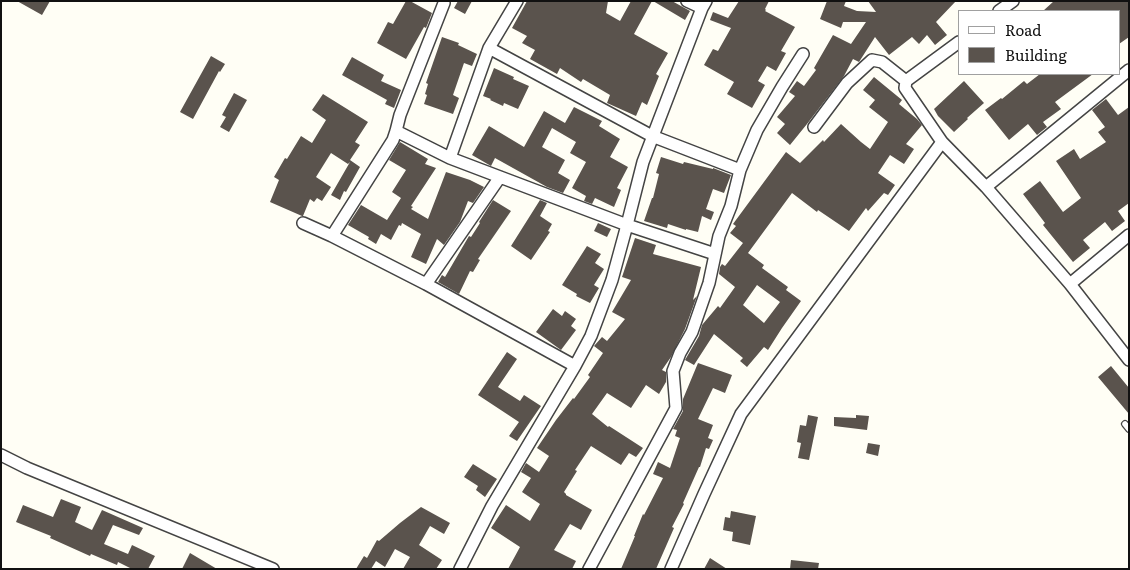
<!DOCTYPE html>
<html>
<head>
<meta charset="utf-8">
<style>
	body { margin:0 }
	#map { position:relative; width:1130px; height:570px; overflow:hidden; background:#fffef5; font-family:Literata,serif }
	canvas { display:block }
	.frame { position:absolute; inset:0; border:2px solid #111; pointer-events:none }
	.legend { position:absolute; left:958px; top:10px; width:162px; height:65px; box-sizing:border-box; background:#fff; border:1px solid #a0a0a0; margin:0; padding:6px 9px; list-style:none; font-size:15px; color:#111 }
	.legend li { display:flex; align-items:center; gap:10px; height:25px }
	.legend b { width:25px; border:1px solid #a0a0a0 }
</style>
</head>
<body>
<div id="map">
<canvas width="1130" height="570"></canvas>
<div class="frame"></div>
<ul class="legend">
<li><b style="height:6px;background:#fff"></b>Road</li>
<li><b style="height:14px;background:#5a534d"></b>Building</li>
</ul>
</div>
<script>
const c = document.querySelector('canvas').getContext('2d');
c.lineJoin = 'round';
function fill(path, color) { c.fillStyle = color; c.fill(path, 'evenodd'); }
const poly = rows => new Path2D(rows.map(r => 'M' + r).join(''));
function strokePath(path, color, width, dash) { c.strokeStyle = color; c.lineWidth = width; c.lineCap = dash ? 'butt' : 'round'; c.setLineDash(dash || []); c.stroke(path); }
fill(poly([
	[17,1,50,1,42,15],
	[406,1,410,1,432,13,426,28,424,27,406,59,377,43,388,22,393,24],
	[458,1,472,1,465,14,454,8],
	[527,1,608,1,606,13,620,21,631,1,652,1,634,34,668,53,656,74,659,76,647,105,642,102,636,116,607,103,610,95,583,79,581,82,560,68,557,74,530,59,535,50,522,43,527,36,512,28],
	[653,1,672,1,690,11,685,20],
	[739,1,769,1,765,9,766,10,765,11,795,27,781,51,786,53,776,71,767,66,758,81,765,85,752,108,727,94,734,82,704,65,713,49,718,51,731,28,710,20,713,12,728,18],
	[827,1,846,1,844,6,857,11,876,12,868,1,956,1,936,22,947,35,935,45,927,35,919,44,912,37,889,55,875,37,859,62,853,59,844,76,807,124,790,145,777,133,785,124,777,117,795,96,789,92,797,81,804,86,816,70,814,68,833,35,851,44,866,22,843,22,841,28,820,19],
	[1054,1,1129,1,1129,37,1119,44,1119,11,1043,11],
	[442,37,459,43,458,45,477,54,472,66,464,63,453,95,459,98,453,114,424,104,427,95,425,94,428,84,426,83],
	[211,56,225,64,220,72,219,71,193,119,180,112],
	[352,57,384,75,381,81,401,90,394,108,385,104,387,100,342,75],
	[494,68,514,77,513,79,529,86,518,109,504,103,503,106,490,100,491,99,483,96],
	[1040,74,1093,74,1055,102,1061,109,1043,122,1047,127,1037,135,1028,124,1009,140,985,110,1001,98,1002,99,1024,81,1027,84],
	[874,77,902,100,899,104,917,119,922,125,906,144,914,149,904,164,890,155,878,173,895,185,888,195,884,193,868,211,866,208,849,231,818,210,817,212,792,193,748,253,764,265,762,268,788,287,786,290,801,301,782,328,768,350,764,347,747,367,740,361,743,358,714,334,694,365,685,360,699,336,702,325,718,306,720,308,735,287,719,274,720,267,722,264,725,266,743,243,730,233,736,226,733,224,786,152,800,163,823,140,824,142,841,124,861,142,870,149,888,122,869,107,875,100,863,90],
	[757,285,780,302,764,323,743,305],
	[964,81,984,103,967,118,968,119,954,132,938,116,934,109],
	[234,93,247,100,229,132,220,127,226,117,222,115],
	[323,94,368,122,355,142,360,145,350,160,360,167,346,192,344,191,340,200,331,195,350,162,348,164,331,153,316,177,331,187,322,201,317,198,314,202,310,199,303,216,302,216,270,202,279,180,274,177,285,158,287,159,301,136,312,143,326,120,312,110],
	[1106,99,1118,115,1129,107,1129,203,1118,211,1125,221,1112,231,1105,222,1083,240,1090,248,1073,262,1043,225,1045,223,1023,194,1040,181,1063,212,1081,198,1056,161,1074,149,1080,159,1106,142,1098,132,1105,127,1092,110],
	[574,107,602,121,599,126,620,139,610,157,628,167,617,188,621,190,614,207,595,198,592,204,584,201,586,196,572,188,586,162,570,153,576,142,552,128,542,147,565,160,558,173,570,180,563,193,547,187,495,158,491,166,472,155,489,126,524,147,544,111,565,123],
	[400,142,428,159,425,164,436,168,411,206,413,207,411,209,428,219,446,172,470,180,484,187,473,203,468,201,460,222,444,245,437,239,426,264,411,257,421,234,402,223,401,226,399,225,391,240,381,234,376,244,368,239,369,237,348,225,361,205,387,220,401,198,392,192,406,170,389,160],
	[661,157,683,164,684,162,713,169,713,168,731,175,724,193,713,189,706,209,714,212,711,220,702,216,698,232,686,229,686,230,668,224,667,228,644,221,652,198,653,198,659,174,656,173],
	[493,200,511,211,478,259,480,260,473,272,470,271,459,294,438,282,442,275,445,277,469,236,471,237,480,223,479,222],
	[540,200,547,203,540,216,552,224,548,231,550,232,531,260,511,246],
	[598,223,611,229,607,237,594,231],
	[635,238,656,245,653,254,701,267,693,300,697,296,685,329,671,357,662,370,666,372,666,382,659,394,646,385,631,408,607,393,592,414,608,427,609,426,643,448,636,457,629,453,621,465,591,446,575,470,577,471,564,492,566,494,566,495,592,510,581,530,570,524,554,550,576,561,572,569,508,569,520,547,491,528,506,505,530,521,540,504,522,492,531,478,521,472,526,463,539,472,549,456,537,448,556,420,573,398,574,399,590,377,588,375,603,353,594,346,602,337,607,341,625,319,612,312,631,280,622,277],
	[587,246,601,254,595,263,604,269,594,285,599,288,590,303,576,296,577,294,562,285],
	[553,309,562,316,565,311,576,319,571,326,576,330,561,350,536,332],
	[507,352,517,359,498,387,520,401,524,395,541,406,517,441,509,436,519,422,478,395],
	[698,363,732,375,725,393,713,388,698,419,713,425,708,438,713,440,709,449,706,448,700,467,699,467,683,503,684,504,672,527,674,528,656,569,621,569,635,536,634,536,643,514,644,515,663,478,653,474,658,462,670,468,680,438,675,436,677,430,673,429,683,411,683,399],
	[1111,366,1129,388,1129,414,1098,377],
	[808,415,818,417,809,460,798,458,801,443,797,442,800,425,806,426],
	[856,415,869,416,867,430,834,426,834,417,856,418],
	[868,443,880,445,878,456,866,453],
	[473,464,497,479,485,497,476,490,478,486,464,477],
	[61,499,81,507,75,522,92,530,102,510,143,528,139,535,113,525,104,544,128,554,132,545,155,556,148,569,132,569,118,562,117,565,91,554,90,556,50,538,51,536,16,522,23,505,53,517],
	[421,507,450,523,444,534,430,526,419,545,442,560,436,569,403,569,410,557,395,549,385,567,376,561,371,569,356,569,364,556,367,558,377,540,379,541,400,523],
	[731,511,756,516,750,545,732,541,733,532,723,530,725,517,730,518],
	[190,553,217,569,182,569],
	[710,558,727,569,704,569],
	[791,560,819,563,818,569,790,569]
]), '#5a534d');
const service = poly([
	[1125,424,1129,429]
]);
const minor = poly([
	[687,1,702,8],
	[999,11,1013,1],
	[959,42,906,81,905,88,942,142,986,187,1070,284,1129,360],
	[489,48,652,136,740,170],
	[814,127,847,83,872,60,882,62,906,81],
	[396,131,450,158,500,177,627,225,715,254],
	[450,158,489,48,517,1],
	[986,187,1129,70],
	[303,223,332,236,426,284,575,366],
	[332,236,393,140,396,131,400,115,444,3],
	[426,284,500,177],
	[1070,284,1129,235],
	[1,455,27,468,273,569],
	[460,569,492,506,575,366,591,336,612,280,627,225,643,162,702,8,706,1],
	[589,569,676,408,673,371,680,353,692,332,709,283,719,236,731,206,740,170,757,130,782,87,803,54],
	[671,569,704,494,741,414,942,142]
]);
strokePath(service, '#444', 8);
strokePath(minor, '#444', 14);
strokePath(service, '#fff', 5.5);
strokePath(minor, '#fff', 11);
</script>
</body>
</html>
